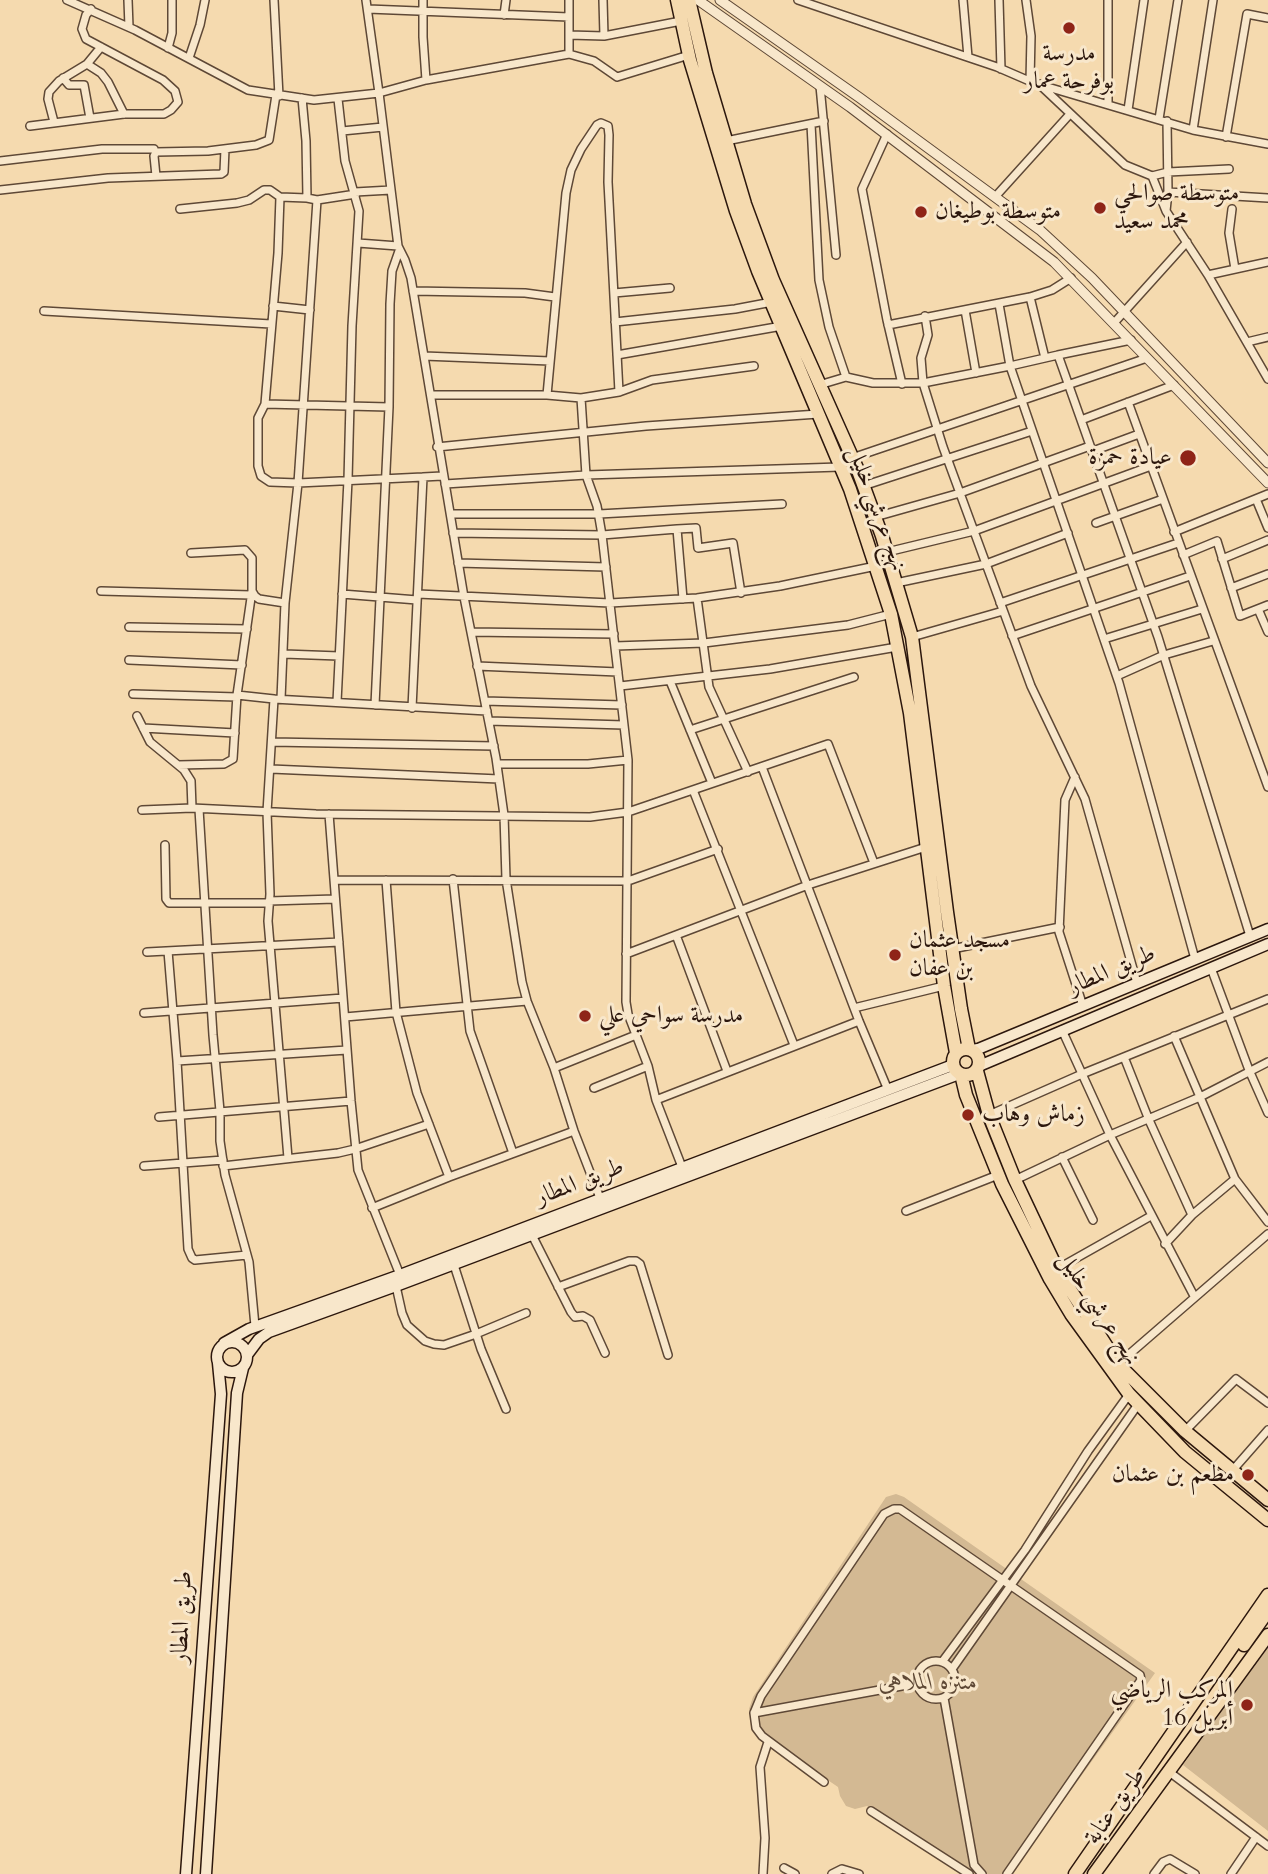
<!DOCTYPE html>
<html>
<head>
<meta charset="utf-8">
<style>
	body { margin:0 }
	canvas { display:block; background:#f5daaf }
</style>
</head>
<body>
<canvas width="1268" height="1874"></canvas>
<script>
const c = document.querySelector('canvas').getContext('2d');
c.lineJoin = 'round';
function fill(path, color) { c.fillStyle = color; c.fill(path, 'evenodd'); }
const poly = rows => new Path2D(rows.map(r => 'M' + r).join(''));
function strokePath(path, color, width, dash) { c.strokeStyle = color; c.lineWidth = width; c.lineCap = dash ? 'butt' : 'round'; c.setLineDash(dash || []); c.stroke(path); }
function drawText(font, color, halo, rows, align = 'center') {
  c.font = font + ' Cardo,Amiri,serif'; c.lineWidth = 6; c.setLineDash([]); c.textBaseline = 'middle'; c.strokeStyle = halo; c.fillStyle = color; for (const [text, x, y, turn = 0] of rows) {
    c.save(); c.translate(x, y); c.rotate((+turn || 0) * Math.PI / 180); c.textAlign = isNaN(turn) ? turn : align; if (halo) c.strokeText(text, 0, 0); c.fillText(text, 0, 0); c.restore();
  }
}
fill(poly([
	[896,1494,904,1497,1155,1673,1011,1874,966,1874,867,1806,855,1809,846,1806,840,1796,838,1787,758,1733,751,1720,749,1709,753,1697,886,1497],
	[1268,1644,1268,1831,1183,1765]
]), '#d3b993');
const minor = poly([
	[67,0,135,30,248,90,314,100,379,93,398,246,405,260,411,278,464,597,496,758,504,815,506,879,522,982,527,1001,554,1068,574,1131,600,1198],
	[128,0,129,27],
	[274,0,279,96],
	[366,0,379,93,426,80,569,54,594,61,617,77,689,55],
	[423,0,423,37,426,80],
	[603,0,604,36],
	[798,0,997,67,1034,83,1193,130,1268,144],
	[963,0,968,57],
	[999,0,1001,69],
	[1026,0,1031,36,1030,81],
	[368,9,569,17],
	[504,15,506,0],
	[569,35,604,36,681,21],
	[168,48,172,33,172,0],
	[569,54,569,0],
	[189,58,200,25,205,0],
	[87,64,101,73,108,82,124,114],
	[63,78,69,85,84,85,90,118],
	[1039,84,1125,165,1152,176,1166,211],
	[820,86,836,255],
	[1108,103,1108,0],
	[1128,110,1144,0],
	[1159,119,1178,0],
	[1167,121,1168,192,1166,211,1208,275,1268,379],
	[54,122,48,99,49,92,59,81,87,64,101,47],
	[811,124,819,280,829,327,846,377],
	[30,126,124,114,164,114,171,110,178,102,175,91,163,80,86,39,82,29,86,15,91,9],
	[1193,130,1213,0],
	[342,131,383,127],
	[887,134,862,189,887,320,902,384],
	[1226,137,1247,14,1268,18],
	[726,141,824,121],
	[0,161,102,149,154,149],
	[156,176,154,156,156,152,208,151,256,145,269,140,276,95],
	[1152,176,1168,172,1229,169],
	[0,190,108,178,221,174,224,172,225,149],
	[355,192,391,190],
	[1168,192,1268,198],
	[280,197,278,253,265,404,258,418,258,466,261,476,270,482,298,483,317,200,307,198],
	[995,197,1070,114],
	[317,200,356,194],
	[180,209,237,203,249,200,264,190,270,190,280,197,307,198,306,141,302,98],
	[1232,209,1229,233,1235,269],
	[358,243,398,246],
	[1208,275,1268,262],
	[413,291,525,293,555,297],
	[614,293,670,288],
	[1030,297,1045,358],
	[273,306,310,310],
	[965,310,976,373],
	[44,311,271,324],
	[925,316,928,335,921,358,923,383,943,447,1031,686,1085,799,1137,983],
	[615,322,735,309,772,302],
	[1114,323,1187,242],
	[888,325,1030,297,1052,290,1071,278],
	[1131,340,1058,355,1158,637,1250,936],
	[1247,342,1268,337],
	[617,355,782,326],
	[1058,355,1010,366,1119,683,1195,959],
	[424,356,550,361],
	[819,385,846,377,873,383,923,383,1010,366,999,304],
	[431,395,547,395,581,398,619,392,652,380,754,366],
	[547,395,566,193,571,170,581,149,597,125,601,123,608,126,609,135,608,182,619,392],
	[581,398,586,475,597,506,602,535,628,760,626,1002,628,1014,648,1066,656,1100,682,1167],
	[1128,402,1268,787],
	[265,404,389,407],
	[1081,420,1174,385],
	[437,447,646,426,818,414],
	[1093,451,1139,434],
	[852,458,1147,358],
	[423,477,442,476],
	[445,484,586,475,840,467],
	[863,486,1032,431],
	[1256,499,1268,528],
	[451,514,599,514,782,504],
	[875,517,960,493,1090,446],
	[1096,523,1163,499],
	[677,529,696,528,698,548,733,543,741,593],
	[1174,532,1268,494],
	[453,533,602,535,677,529,683,599],
	[887,552,974,531,1151,466],
	[191,553,245,550,252,558,252,591,255,596,259,599,285,603],
	[1183,555,1217,541,1240,616,1268,605],
	[1222,559,1268,540],
	[458,563,606,567],
	[896,583,986,564,1068,533],
	[1231,588,1268,574],
	[101,591,251,595],
	[342,594,417,600],
	[418,594,610,603,697,598,780,586,876,566],
	[697,598,709,687,748,772],
	[1000,603,1178,543],
	[1258,609,1268,632],
	[129,627,247,629],
	[471,632,614,634],
	[1012,636,1190,576],
	[912,637,1003,611],
	[1104,639,1202,609],
	[615,646,704,643,848,625,891,614],
	[284,654,339,656],
	[129,660,242,665],
	[477,666,618,672],
	[1117,676,1164,655,1213,641],
	[670,681,712,783],
	[620,686,770,669,897,647],
	[133,694,237,697],
	[237,695,274,699],
	[281,699,285,603,298,483,423,477,412,708],
	[485,701,622,705],
	[337,702,348,480,352,326,359,211,345,161,338,99],
	[375,705,389,407,390,304,392,271,399,251],
	[137,716,150,742,184,770,191,781,192,808],
	[489,721,624,725],
	[143,728,235,733],
	[690,730,854,677],
	[272,742,494,746],
	[497,764,588,764,628,760],
	[178,765,224,764,233,759,237,695,252,591],
	[762,767,859,1021,888,1090],
	[271,769,499,779],
	[1075,777,1065,800,1059,932,1083,1006],
	[693,790,794,1045],
	[199,809,213,1035,220,1111,220,1141,225,1175,249,1262,255,1326],
	[142,810,192,808,316,814,590,817,628,812,828,744,874,863],
	[329,814,351,1101,358,1170,400,1275],
	[165,845,166,899,169,903,269,903],
	[453,879,470,1031,513,1153],
	[334,880,628,881,718,849],
	[386,880,396,1012,417,1093,449,1177],
	[269,901,335,899],
	[676,935,727,1071],
	[952,949,1060,927],
	[168,951,177,1061,188,1249,192,1258,195,1260,247,1255],
	[147,952,339,942],
	[626,954,808,885,926,847],
	[1211,968,1249,1070,1268,1113],
	[854,1008,944,986],
	[144,1013,343,998],
	[345,1017,527,1001],
	[1062,1030,1110,1135,1194,1296],
	[1174,1036,1235,1179,1268,1222],
	[1124,1057,1149,1120,1192,1215],
	[177,1061,347,1050],
	[554,1068,636,1035],
	[594,1088,648,1066],
	[656,1100,859,1021],
	[989,1115,1082,1074,1268,999],
	[159,1117,351,1101],
	[1062,1157,1093,1220],
	[288,1158,268,921,270,894,267,812,274,699,487,711],
	[144,1166,223,1160],
	[223,1166,338,1153,355,1149,429,1124],
	[1015,1180,1110,1135,1200,1097,1268,1062],
	[372,1208,449,1177,574,1131],
	[906,1211,998,1175],
	[532,1235,571,1312,575,1317,583,1316,590,1320,605,1353],
	[1165,1244,1192,1215,1235,1179],
	[454,1265,481,1349,506,1409],
	[1057,1269,1151,1216],
	[396,1286,402,1313,407,1325,425,1341,434,1344,444,1345,476,1334,526,1313],
	[558,1287,629,1261,636,1261,640,1264,668,1355],
	[1118,1364,1268,1234],
	[1185,1431,1236,1379,1268,1403],
	[1232,1471,1268,1430],
	'917 1680a19 19 0 1 1 38 0a19 19 0 1 1-38 0Z',
	[942,1662,1025,1550,1088,1451,1130,1393],
	[952,1669,1139,1403],
	[944,1698,974,1865,982,1874],
	[754,1713,918,1683],
	[1168,1771,1268,1846],
	[824,1782,762,1736,756,1728,754,1713,761,1696,884,1514,894,1509,900,1509,1140,1675,1141,1680,1007,1874],
	[871,1811,969,1874],
	[784,1868,795,1874],
	[763,1874,765,1838,760,1767,768,1742],
	[832,1874,842,1869,859,1874],
	[1154,1874,1163,1862,1170,1859,1195,1874],
	[1231,1874,1256,1837]
]);
const tertiary = poly([
	[698,0,850,107,1054,262,1268,483],
	[720,0,860,98,1040,230,1092,278,1268,463]
]);
const secondary = poly([
	[972,1050,978,1049,1268,929],
	[979,1066,1268,944],
	'217 1357a15 15 0 1 1 30 0a15 15 0 1 1-30 0Z',
	[224,1343,249,1329,400,1275,953,1065],
	[247,1355,259,1339,269,1332,396,1286,959,1074],
	[186,1874,221,1394,218,1363],
	[206,1874,237,1393,243,1368]
]);
const trunk = poly([
	[677,0,690,60,736,211,758,271,850,489,891,614,910,713,944,986,956,1053],
	[689,0,706,73,745,204,773,280,857,468,882,536,912,637,947,912,961,1009,969,1049],
	'953 1062a13 13 0 1 1 26 0a13 13 0 1 1-26 0Z',
	[977,1071,989,1115,1015,1180,1057,1269,1118,1364,1185,1431,1268,1500],
	[961,1074,966,1095,1002,1184,1050,1279,1071,1314,1129,1394,1185,1452,1268,1520],
	[1244,1645,1268,1611],
	[1075,1874,1268,1595],
	[1094,1874,1268,1635]
]);
strokePath(minor, '#5e4836', 10);
strokePath(tertiary, '#5e4836', 11);
strokePath(secondary, '#2c170d', 13);
strokePath(trunk, '#2c170d', 15);
strokePath(minor, '#f8e7cb', 7);
strokePath(tertiary, '#f8e7cb', 9);
strokePath(secondary, '#f8e7cb', 10);
strokePath(trunk, '#f5daaf', 12);
for (const [x, y, r, color] of [
	[1069,28,7,"#8f2418"],
	[1100,208,7,"#8f2418"],
	[921,212,7,"#8f2418"],
	[1188,458,9,"#8f2418"],
	[895,955,7,"#8f2418"],
	[585,1016,7,"#8f2418"],
	[968,1115,7,"#8f2418"],
	[1248,1475,7,"#8f2418"],
	[1247,1705,7,"#8f2418"]
]) { const dot = new Path2D(); dot.arc(x, y, r, 0, 2 * Math.PI); c.fillStyle = color; c.fill(dot); strokePath(dot, '#f8e7cb', 2.5); }
drawText('24px', '#2c170d', '#f8e7cb', [
	["مدرسة",1069,54,"center"],
	["بوفرحة عمار",1069,82,"center"],
	["متوسطة صوالحي",1114,194],
	["محمد سعيد",1114,222],
	["متوسطة بوطيغان",935,212],
	["عيادة حمزة",1172,458,"right"],
	["مسجد عثمان",909,941],
	["بن عفان",909,969],
	["مدرسة سواحي علي",599,1016],
	["زماش وهاب",982,1115],
	["مطعم بن عثمان",1234,1475,"right"],
	["المركب الرياضي",1233,1691,"right"],
	["16 أبريل",1233,1719,"right"]
], 'left');
drawText('24px', '#2c170d', '#f8e7cb', [
	["نهج عرشي خليل",876,509,70],
	["طريق المطار",1112,971,-23],
	["طريق المطار",580,1183,-21],
	["نهج عرشي خليل",1098,1309,57],
	["طريق المطار",183,1617,-87],
	["طريق عنابة",1116,1807,-55]
]);
drawText('italic 24px', '#5e4835', '#f8e7cb', [
	["متنزه الملاهي",928,1683]
]);
</script>
</body>
</html>
